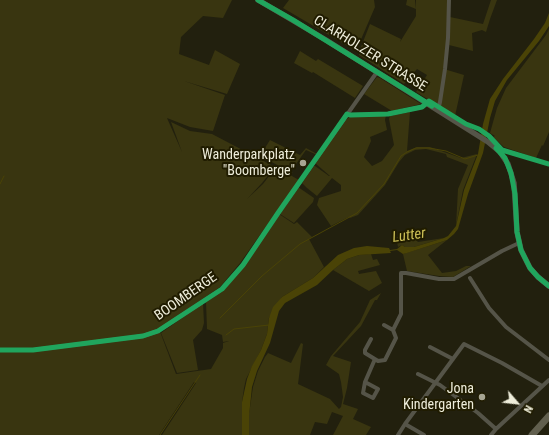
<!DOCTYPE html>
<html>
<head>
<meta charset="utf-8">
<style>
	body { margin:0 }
	#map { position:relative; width:549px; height:435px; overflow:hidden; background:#22200e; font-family:"Roboto Condensed",sans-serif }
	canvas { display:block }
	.north { position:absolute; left:497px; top:383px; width:40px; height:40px; -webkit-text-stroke:3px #201c00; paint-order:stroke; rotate:118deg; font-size:11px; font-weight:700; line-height:16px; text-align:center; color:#eeedda }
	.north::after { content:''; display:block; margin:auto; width:14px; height:18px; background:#eeedda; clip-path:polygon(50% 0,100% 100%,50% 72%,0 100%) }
</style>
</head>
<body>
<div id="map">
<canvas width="549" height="435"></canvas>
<div class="north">N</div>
</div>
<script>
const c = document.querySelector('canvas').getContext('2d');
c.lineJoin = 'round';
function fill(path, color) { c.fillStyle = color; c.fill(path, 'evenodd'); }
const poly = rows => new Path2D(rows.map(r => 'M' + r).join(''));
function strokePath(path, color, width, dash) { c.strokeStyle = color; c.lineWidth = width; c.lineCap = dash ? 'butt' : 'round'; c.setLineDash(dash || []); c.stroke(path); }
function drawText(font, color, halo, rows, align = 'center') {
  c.font = font + ' "Roboto Condensed",sans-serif'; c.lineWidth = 4; c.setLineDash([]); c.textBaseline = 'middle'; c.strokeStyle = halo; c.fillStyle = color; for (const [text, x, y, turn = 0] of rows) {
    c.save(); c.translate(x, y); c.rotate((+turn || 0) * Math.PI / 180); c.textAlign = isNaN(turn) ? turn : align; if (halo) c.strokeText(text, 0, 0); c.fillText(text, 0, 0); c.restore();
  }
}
fill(poly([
	[0,0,232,0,223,18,203,16,181,37,179,54,209,65,215,50,240,64,227,94,184,81,225,95,213,131,190,127,167,118,182,152,171,122,190,131,212,134,275,167,262,183,247,199,263,184,276,167,299,180,240,263,220,287,159,329,176,374,211,369,223,348,223,343,229,341,223,342,222,335,207,329,206,302,224,290,244,266,279,214,294,224,297,222,312,237,309,239,324,267,313,278,282,297,269,318,267,334,261,350,246,379,244,388,242,402,242,435,162,435,196,383,194,382,159,435,0,435],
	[289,0,374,0,375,7,356,51,283,8],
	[407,0,415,0,416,9,406,5],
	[416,0,447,0,447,44,444,69,464,75,455,116,416,92,427,75,417,69,404,84,359,55,359,52,370,24,401,39,400,42,416,16],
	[491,0,497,0,490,19,486,32,482,30,472,33,473,51,449,45,450,17,483,24],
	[549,29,549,132,543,146,542,145,536,158,504,147,493,137,495,136,490,133,497,108,506,88,546,35],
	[300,51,316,61,318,59,363,86,355,98,313,72,312,73,294,63],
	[377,77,380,78,421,104,392,111,364,94],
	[410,112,407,151,417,147,430,147,461,158,477,154,463,190,456,226,458,189,468,165,447,157,446,154,426,149,415,150,405,155,399,162,385,185,358,215,350,218,349,217,331,226,317,205,319,198,341,191,341,185,332,178,317,196,307,188,302,183,314,166,315,166,329,176,330,176,315,163,345,121,349,117,386,115,385,120,387,130,370,137,371,141,364,157,372,166,382,161,394,145,389,119,390,116],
	[270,140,300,155,306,148,317,154,315,154,306,150,291,171,293,173,260,156],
	[298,187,314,198,313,202,294,223,280,214],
	[396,237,415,239,418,242,444,238,414,247,405,247,402,245,398,247],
	[447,240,428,255,442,273,456,271,466,266,471,266,453,277,439,276,407,271,403,254],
	[371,254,373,260,377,259,380,265,358,271,359,274,376,271,382,283,369,291,333,270,347,259,359,255],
	[381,293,377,300,375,300,361,326,333,356,351,362,347,388,343,404,358,409,353,419,371,427,366,435,333,435,343,416,332,412,327,424,315,422,310,435,249,435,249,414,253,387,258,371,265,357,268,353,291,363,301,343,303,344,298,384,330,399,339,409,341,407,343,397,341,382,339,374,326,365,331,356,360,322,370,300],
	[203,303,204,323,202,330,193,340,198,370,177,373,161,333]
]), '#393510');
fill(poly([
	[549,13,549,26,539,41,507,80,495,101,490,118,483,153,468,194,458,229,454,234,447,240,407,253,403,254,397,250,390,251,391,253,359,255,347,259,333,270,317,285,285,303,279,311,270,343,257,371,252,387,249,416,249,435,242,435,242,402,247,379,252,366,261,350,267,334,269,318,273,307,282,297,313,278,338,255,354,248,367,246,389,248,390,250,397,249,402,245,405,247,414,247,444,238,448,236,456,226,464,190,478,154,483,124,490,99,503,79,534,39,545,23]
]), '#4a4306');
strokePath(poly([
	[0,184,4,176],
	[220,318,262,276,300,244,357,213,384,184,401,156,407,152,416,148,429,148,446,151,465,159,478,155],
	[226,335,234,329,269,325],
	[160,435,200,375]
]), '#4a4306', 1);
strokePath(poly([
	[438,110,440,102,445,69,448,38,449,0],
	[347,114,350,115,388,114,422,107,427,103],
	[470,278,489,308,506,327,549,360],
	[384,325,393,330],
	[371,339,365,350,365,353,378,361,385,360,396,338,393,330,401,314,401,273,406,273,439,279,454,279,502,251,519,243],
	[430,347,453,359],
	[0,350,33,350,143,336,158,331,222,289,243,265,278,213,377,72],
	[418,374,440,385,478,413,496,429],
	[365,382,363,393,373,398,378,389,365,382,375,359],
	[405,424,424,435],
	[398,435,405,424,464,344,502,363,542,386],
	[491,435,496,429,549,380]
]), '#555448', 4);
strokePath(poly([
	[258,0,326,40,488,142,500,152,508,164,514,183,517,232,521,250,530,268,538,277,549,286]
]), '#555448', 5.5);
strokePath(poly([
	[532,435,549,416]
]), '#615f4e', 7);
strokePath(poly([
	[258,0,293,20,432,106],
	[496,148,505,158,511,173,515,194,517,232,521,250,530,268,538,277,549,286],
	[0,350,33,350,143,336,158,331,222,289,243,265,278,213,347,114,350,115,388,114,422,107,429,101,466,124,479,129,489,136,502,150,549,164]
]), '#20a55d', 5);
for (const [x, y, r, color] of [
	[303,163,4,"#a7a593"],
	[482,397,4,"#a7a593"]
]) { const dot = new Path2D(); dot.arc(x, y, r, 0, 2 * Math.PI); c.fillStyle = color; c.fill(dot); strokePath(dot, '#201c00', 1.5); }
drawText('14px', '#eeedda', '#201c00', [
	["CLARHOLZER STRASSE",370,54,32],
	["BOOMBERGE",186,297,-35]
]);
drawText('14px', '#eeedda', '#201c00', [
	["Wanderparkplatz",295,155],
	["\"Boomberge\"",295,171],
	["Jona",474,389],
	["Kindergarten",474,405]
], 'right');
drawText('italic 15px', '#cec157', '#201c00', [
	["Lutter",409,236,-8]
]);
</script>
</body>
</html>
